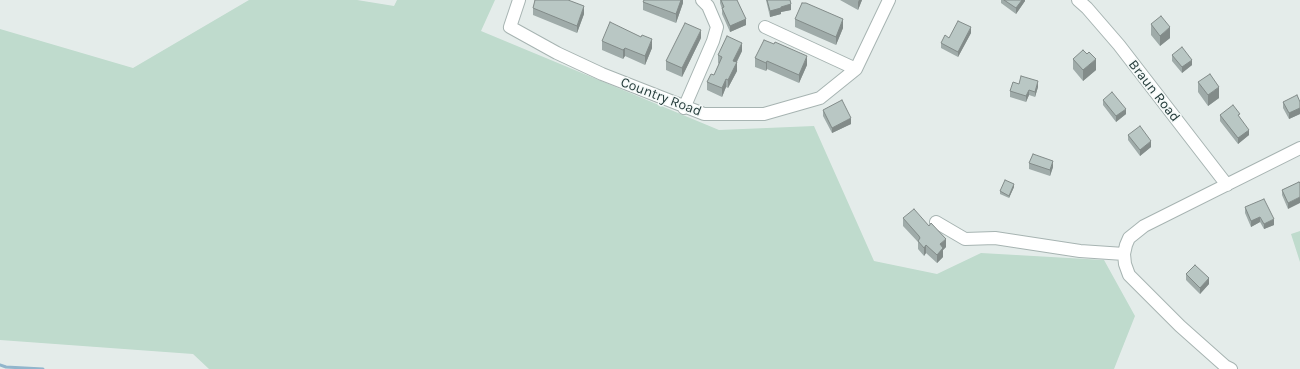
<!DOCTYPE html>
<html>
<head>
<meta charset="utf-8">
<style>
	body { margin:0 }
	canvas { display:block; background:#e4ecea }
</style>
</head>
<body>
<canvas width="1300" height="369"></canvas>
<script>
const c = document.querySelector('canvas').getContext('2d');
c.lineJoin = 'round';
function fill(path, color) { c.fillStyle = color; c.fill(path, 'evenodd'); }
const poly = rows => new Path2D(rows.map(r => 'M' + r).join(''));
function strokePath(path, color, width, dash) { c.strokeStyle = color; c.lineWidth = width; c.lineCap = dash ? 'butt' : 'round'; c.setLineDash(dash || []); c.stroke(path); }
function drawText(font, color, halo, rows, align = 'center') {
  c.font = font + ' Karla,sans-serif'; c.lineWidth = 3; c.setLineDash([]); c.textBaseline = 'middle'; c.strokeStyle = halo; c.fillStyle = color; for (const [text, x, y, turn = 0] of rows) {
    c.save(); c.translate(x, y); c.rotate((+turn || 0) * Math.PI / 180); c.textAlign = isNaN(turn) ? turn : align; if (halo) c.strokeText(text, 0, 0); c.fillText(text, 0, 0); c.restore();
  }
}
fill(poly([
	[249,0,357,0,394,6,397,0,495,0,481,31,719,130,814,126,874,261,937,274,981,253,1104,260,1135,316,1114,369,209,369,193,354,0,340,0,29,133,68],
	[1300,231,1300,262,1291,234]
]), '#bfdbcd');
strokePath(poly([
	[0,365,6,367,43,369]
]), '#91b5cc', 3);
const minor = poly([
	[519,0,510,27,557,53,602,74,704,114,764,114,820,98,856,69,889,0],
	[1078,0,1087,8,1119,45,1227,185],
	[765,27,856,69],
	[684,108,713,41,717,27,708,6,702,0],
	[936,222,965,239,995,238,1080,251,1124,254],
	[1231,369,1225,366,1180,326,1129,275,1125,264,1124,254,1126,245,1129,238,1144,226,1300,148]
]);
strokePath(minor, '#a7b4b2', 14);
strokePath(minor, '#fff', 12);
fill(poly([
	[683,0,683,3,676,23,643,10,643,2],
	[720,0,737,0,746,25,730,32,722,14,722,9,720,3],
	[766,0,790,0,791,10,781,12,781,14,770,17],
	[840,0,862,0,858,10],
	[1001,0,1025,0,1025,1,1016,14,1001,3],
	[533,8,584,14,577,33,533,15],
	[795,19,843,28,836,45,795,27],
	[1151,24,1170,38,1160,46,1151,35],
	[971,33,958,57,941,48,941,43,949,38],
	[701,38,682,77,666,70,666,61],
	[602,41,652,48,645,65,625,56,623,59,602,50],
	[742,51,737,62,737,71,728,88,726,87,722,97,707,90,707,82,714,75,719,64,718,63,718,55],
	[1172,55,1192,65,1182,73,1172,61],
	[755,58,807,65,799,83,767,69,766,71,755,67],
	[1073,59,1096,70,1083,81,1073,69],
	[1198,82,1219,98,1208,106,1198,92],
	[1019,84,1038,87,1035,97,1029,95,1026,102,1010,97,1010,91],
	[1103,100,1126,114,1116,122,1103,105],
	[1283,102,1300,102,1300,114,1289,119,1283,108],
	[823,110,851,124,832,133,823,116],
	[1220,115,1240,118,1249,135,1238,144,1220,121],
	[1128,135,1151,147,1140,156,1128,140],
	[1029,163,1053,167,1050,176,1029,169],
	[1299,182,1288,209,1282,195,1282,190],
	[1014,187,1009,198,1000,194,1000,191],
	[1245,207,1274,225,1264,229,1260,222,1251,227,1245,213],
	[903,218,946,247,943,250,943,257,937,263,926,253,924,256,918,249,918,242,903,226],
	[1186,274,1209,284,1200,294,1186,280]
]), '#9faba9');
fill(poly([
	[681,0,683,0,683,3,676,23,676,14],
	[859,0,862,0,858,10,858,2],
	[1022,0,1025,0,1025,1,1016,14,1016,8],
	[791,4,791,10,781,12,781,14,770,17,770,11,781,7],
	[584,6,584,14,577,33,577,26],
	[746,19,746,25,730,32,730,26],
	[843,19,843,28,836,45,836,37],
	[971,27,971,33,958,57,958,52],
	[1170,27,1170,38,1160,46,1160,36],
	[701,30,701,38,682,77,682,68],
	[652,39,652,48,645,65,645,56],
	[742,43,742,51,733,69,733,61],
	[625,48,625,56,623,59,623,50],
	[807,56,807,65,799,83,799,75],
	[1096,59,1096,70,1083,81,1083,70],
	[1192,60,1192,65,1182,73,1182,67],
	[767,61,767,69,766,71,766,63],
	[737,62,737,71,728,88,728,80],
	[726,79,726,87,722,97,722,88],
	[1038,81,1038,87,1035,97,1035,92],
	[1219,87,1219,98,1208,106,1208,95],
	[1029,90,1029,95,1026,102,1026,96],
	[1300,108,1300,114,1289,119,1289,113],
	[1126,109,1126,114,1116,122,1116,116],
	[851,118,851,124,832,133,832,128],
	[1249,130,1249,135,1238,144,1238,138],
	[1151,141,1151,147,1140,156,1140,150],
	[1053,161,1053,167,1050,176,1050,170],
	[1014,184,1014,187,1009,198,1009,196],
	[1300,197,1300,203,1288,209,1288,203],
	[1260,217,1260,222,1251,227,1251,221],
	[1274,219,1274,225,1264,229,1264,224],
	[946,239,946,247,943,250,943,257,937,263,937,255,940,244],
	[926,245,926,253,924,256,924,248],
	[1209,278,1209,284,1200,294,1200,288]
]), '#828b89');
const building = poly([
	[535,0,568,0,584,6,577,26,533,8,535,0],
	[644,0,681,0,676,14,643,2,644,0],
	[721,0,737,0,746,19,730,26,722,8,724,7,721,0],
	[767,0,790,0,791,4,781,7,781,8,770,11,767,0],
	[1004,0,1022,0,1016,8,1004,0],
	[802,3,806,3,843,19,836,37,795,19,802,3],
	[1161,16,1170,27,1160,36,1151,24,1161,16],
	[958,21,971,27,958,52,941,43,945,35,949,38,958,21],
	[610,22,641,37,642,35,652,39,645,56,625,48,623,50,602,41,610,22],
	[685,23,701,30,682,68,666,61,685,23],
	[727,36,742,43,733,61,737,62,728,80,726,79,722,88,707,82,711,74,714,75,722,57,718,55,727,36],
	[764,40,774,44,775,42,807,56,799,75,767,61,766,63,755,58,764,40],
	[1182,47,1192,60,1182,67,1172,55,1182,47],
	[1083,50,1087,54,1089,52,1096,59,1083,70,1073,59,1083,50],
	[1210,74,1219,87,1208,95,1198,82,1210,74],
	[1021,76,1038,81,1035,92,1029,90,1026,96,1010,91,1013,82,1019,84,1021,76],
	[1112,92,1126,109,1116,116,1103,100,1112,92],
	[1297,95,1300,102,1300,108,1289,113,1283,102,1297,95],
	[842,100,851,118,832,128,823,110,842,100],
	[1233,105,1240,114,1238,115,1249,130,1238,138,1220,115,1233,105],
	[1140,126,1151,141,1140,150,1128,135,1140,126],
	[1033,154,1053,161,1050,170,1029,163,1033,154],
	[1005,180,1014,184,1009,196,1000,191,1005,180],
	[1299,182,1300,183,1300,197,1288,203,1282,190,1299,182],
	[1264,199,1274,219,1264,224,1260,217,1251,221,1245,207,1264,199],
	[914,209,929,226,931,223,946,239,940,244,943,248,937,255,926,245,924,248,918,241,920,238,919,236,903,218,914,209],
	[1195,265,1209,278,1200,288,1186,274,1195,265]
]);
fill(building, '#b9c7c4');
strokePath(building, '#828b89', 1);
drawText('14px', '#253c3b', '#f4f9f8', [
	["Braun Road",1154,91,52],
	["Country Road",661,97,21]
]);
</script>
</body>
</html>
